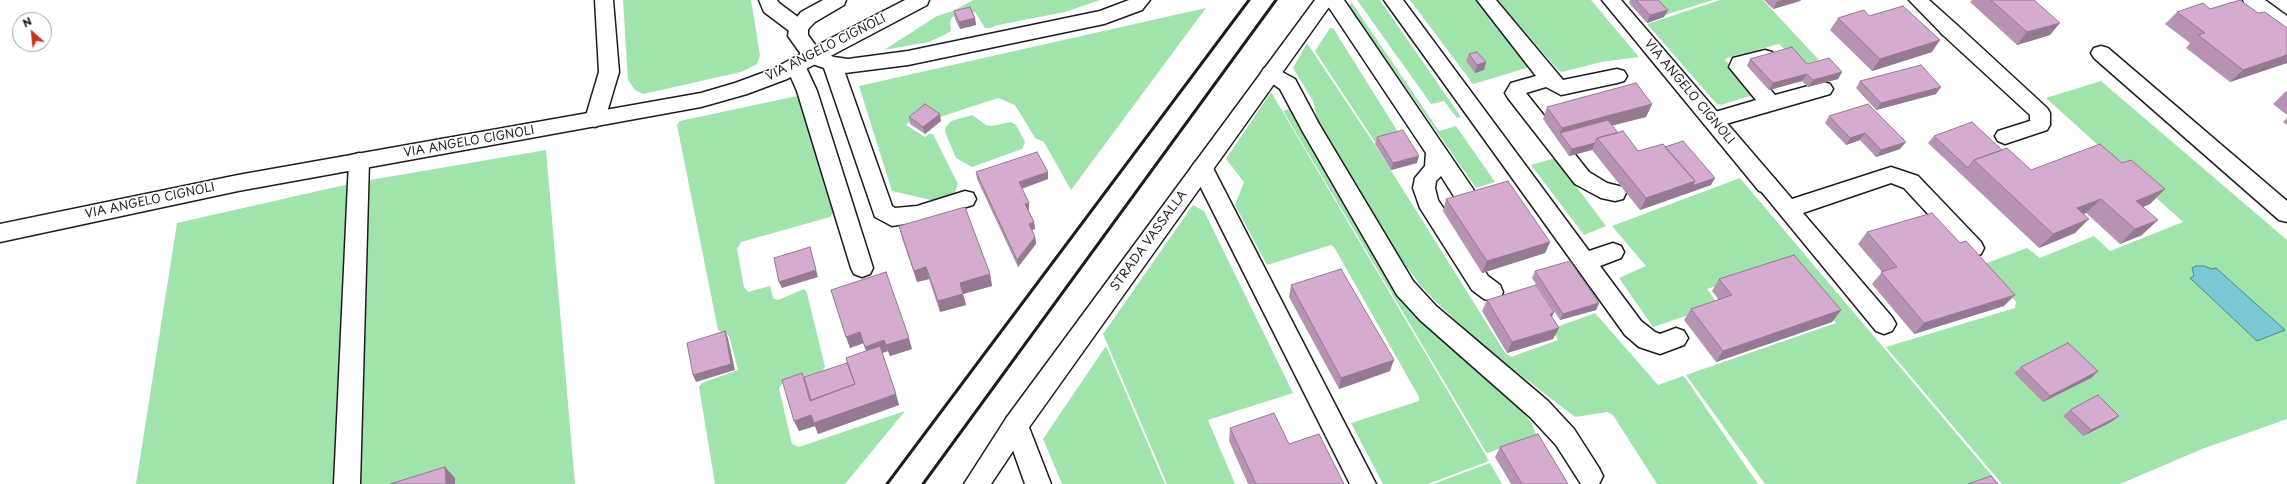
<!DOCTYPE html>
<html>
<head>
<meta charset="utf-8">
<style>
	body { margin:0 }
	#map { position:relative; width:2287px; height:484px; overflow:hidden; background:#fff; font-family:"Playpen Sans",sans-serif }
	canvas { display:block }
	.north { position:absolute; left:12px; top:12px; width:40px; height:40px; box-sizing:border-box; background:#fff; border:1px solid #a4a4a4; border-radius:50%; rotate:333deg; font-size:11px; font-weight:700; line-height:16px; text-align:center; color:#1c1c1c }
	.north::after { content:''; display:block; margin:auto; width:14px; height:18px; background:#c8321e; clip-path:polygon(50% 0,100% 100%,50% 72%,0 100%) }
</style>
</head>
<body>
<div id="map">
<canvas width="2287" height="484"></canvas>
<div class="north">N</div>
</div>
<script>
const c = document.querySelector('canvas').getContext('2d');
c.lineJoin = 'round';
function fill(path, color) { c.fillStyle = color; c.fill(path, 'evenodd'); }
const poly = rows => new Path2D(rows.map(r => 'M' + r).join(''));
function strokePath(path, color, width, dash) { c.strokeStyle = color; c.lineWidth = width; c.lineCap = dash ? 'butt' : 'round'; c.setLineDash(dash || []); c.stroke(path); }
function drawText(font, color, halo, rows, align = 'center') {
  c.font = font + ' "Playpen Sans",sans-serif'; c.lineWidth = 3.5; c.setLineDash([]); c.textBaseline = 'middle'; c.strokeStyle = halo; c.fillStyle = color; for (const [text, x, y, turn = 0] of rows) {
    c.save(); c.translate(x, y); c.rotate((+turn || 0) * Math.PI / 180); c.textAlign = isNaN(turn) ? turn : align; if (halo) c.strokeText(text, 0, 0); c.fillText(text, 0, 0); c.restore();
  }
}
fill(poly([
	[623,0,751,0,760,55,757,64,741,72,643,94,635,90,628,80],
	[973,0,1100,0,1065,12,998,25,991,28,985,28,975,12,952,17,950,22,951,31,946,34,929,42,884,50,937,16,953,11],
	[1357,0,1380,0,1461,117,1457,118,1444,101,1431,104],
	[1410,0,1478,0,1530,67,1473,84],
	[1497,0,1591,0,1639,57,1601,62,1562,72,1558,70],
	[1651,0,1713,0,1665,15],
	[1720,0,1763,0,1819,60,1801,65,1779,44,1727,58,1725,60,1756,94,1721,105,1716,103,1647,24],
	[1352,3,1439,131,1456,126,1495,182,1476,188,1349,6],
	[1206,8,1071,190,1044,142,1035,138,1015,105,998,98,940,117,927,108,906,125,925,137,929,134,933,134,958,184,954,195,935,201,892,191,859,86],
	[1330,28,1333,28,1400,135,1375,142,1315,51],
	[1307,43,1375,145,1506,354,1511,357,1558,340,1553,331,1554,328,1595,313,1658,385,1683,376,1686,379,1758,484,1657,484,1613,415,1607,412,1575,417,1488,350,1437,303,1421,286,1400,258,1318,121,1313,101,1293,68],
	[2101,81,2287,240,2287,419,2202,449,2120,484,2002,484,1886,347,2015,308,2016,302,1984,264,2027,248,2040,258,2094,236,2110,251,2183,222,2046,98],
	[1271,92,1489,461,1428,484,1383,484,1351,423,1419,401,1419,397,1334,247,1331,245,1267,265,1235,205,1244,182,1226,159],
	[797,96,801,99,834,212,830,217,741,242,737,249,744,287,748,292,770,286,773,298,778,300,804,289,807,293,825,367,822,371,783,383,779,388,792,444,799,447,905,411,845,484,715,484,699,387,702,383,738,370,729,336,718,330,677,125,680,121],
	[1291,108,1390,278,1513,398,1532,424,1536,434,1488,453,1486,452,1283,111],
	[972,115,986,125,992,126,1011,122,1016,125,1025,142,1022,149,972,167,956,158,945,132,946,127,951,121],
	[546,150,575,484,136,484,177,223,358,182],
	[1555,158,1606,226,1584,235,1531,165],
	[1740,178,1999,484,1765,484,1686,375,1836,323,1787,263,1707,289,1719,305,1653,327,1619,278,1646,266,1612,226],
	[1193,205,1204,211,1293,393,1208,420,1235,484,1167,484,1103,334],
	[1106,346,1165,484,1062,484,1043,439],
	[1490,463,1502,484,1433,484]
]), '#a1e3ad');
const water = poly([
	[2196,266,2204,266,2212,269,2216,268,2285,330,2257,341,2190,278,2194,276,2192,268,2196,266]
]);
fill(water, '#79c9d4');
strokePath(water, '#54848a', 1);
const service = poly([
	[595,0,613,0,619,72,605,119,602,124,595,127,588,124,585,119,599,72,595,0],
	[759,0,777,0,779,3,806,23,809,28,806,33,799,35,792,33,764,12,759,0],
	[1129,0,1150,0,1142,10,1104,24,908,65,845,73,892,206,895,208,917,206,965,191,973,193,976,199,973,205,917,222,892,226,875,217,824,68,807,62,804,57,807,52,814,50,834,57,848,59,908,51,1100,11,1129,0],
	[1321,0,1344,0,1473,189,1476,195,1473,201,1465,203,1457,201,1441,176,1436,181,1435,188,1438,200,1488,276,1500,285,1503,292,1500,299,1492,301,1484,299,1472,290,1420,208,1413,188,1415,178,1425,166,1426,153,1330,9,1321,0],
	[1384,0,1403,0,1589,251,1613,243,1621,246,1624,252,1621,258,1600,266,1641,321,1655,332,1660,334,1676,328,1684,331,1688,338,1684,345,1660,354,1639,347,1625,335,1384,0],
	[1477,0,1496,0,1563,80,1617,69,1624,71,1627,76,1624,81,1617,83,1561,95,1546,87,1526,93,1589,172,1607,183,1623,187,1626,193,1623,199,1615,201,1601,198,1575,184,1508,98,1505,93,1511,83,1536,76,1477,0],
	[2243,0,2265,0,2287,16,2287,33,2280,31,2245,5,2243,0],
	[1950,23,1957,25,2047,108,2050,113,2050,125,2047,130,2005,144,1998,141,1995,136,1998,131,2030,121,2030,115,1943,35,1940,30,1943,25,1950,23],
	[2101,46,2108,48,2287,201,2287,222,2279,220,2094,58,2091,53,2094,48,2101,46],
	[1765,50,1772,52,1775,57,1772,62,1751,67,1775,95,1823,82,1830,84,1833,89,1830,94,1712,128,1705,125,1702,120,1705,115,1756,100,1729,67,1733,58,1765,50],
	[796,59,803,61,817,91,873,268,870,274,862,277,854,274,851,268,797,91,786,66,789,61,796,59],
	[1271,66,1295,79,1319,124,1413,281,1436,306,1548,401,1574,429,1599,468,1603,476,1599,484,1581,484,1556,445,1530,417,1420,320,1397,295,1303,132,1280,89,1264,78,1261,73,1264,68,1271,66],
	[359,153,366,155,369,161,360,484,334,484,349,161,352,155,359,153],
	[1202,160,1209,162,1213,168,1376,484,1350,484,1191,168,1195,162,1202,160],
	[1891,167,1918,176,1981,242,1984,248,1981,254,1973,257,1965,254,1904,188,1891,183,1803,213,1892,317,1896,324,1892,331,1884,334,1876,331,1756,185,1759,179,1767,177,1775,179,1792,199,1891,167],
	[1016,414,1025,417,1051,484,1025,484,1004,425,1007,417,1016,414]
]);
const minor = poly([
	[823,0,846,0,844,5,815,22,808,29,808,35,816,46,905,0,929,0,927,5,787,79,747,94,701,107,238,191,0,242,0,224,238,175,701,93,735,83,773,69,801,54,788,36,789,28,801,12,823,0],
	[1315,0,1334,0,1025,433,991,484,964,484,1007,417,1315,0],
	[1602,0,1621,0,1775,179,1778,185,1775,191,1767,193,1759,191,1602,0],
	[1909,0,1929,0,1957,25,1960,30,1957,35,1950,37,1943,35,1909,0]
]);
strokePath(service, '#1c1c1c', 3);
strokePath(minor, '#1c1c1c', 3);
fill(service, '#fff');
fill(minor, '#fff');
strokePath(poly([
	[887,484,1249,0],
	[923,484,1276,0]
]), '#1c1c1c', 3);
fill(poly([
	[1630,0,1658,0,1664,17,1647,23,1629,3],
	[1764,0,1801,0,1800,1,1773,9],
	[1972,0,2034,0,2050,35,2017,45,1970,2],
	[2210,9,2258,13,2287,28,2287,63,2230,82,2186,48,2190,43,2165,24,2177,12],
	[954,11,975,18,976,25,960,29,955,19],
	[1869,16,1932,52,1872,71,1830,30,1838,18],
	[1469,54,1486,62,1484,70,1475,73,1466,61],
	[1750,59,1807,64,1842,72,1838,79,1808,87,1802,81,1769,90,1747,66],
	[1860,81,1936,94,1876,110,1856,88],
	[2286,91,2287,91,2287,115,2273,104],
	[1652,104,1646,117,1612,125,1618,133,1638,151,1665,147,1711,185,1640,210,1592,150,1569,156,1543,119,1547,107],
	[1829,116,1900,149,1876,157,1860,140,1846,145,1825,123],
	[909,117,941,121,925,134,910,124],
	[2287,118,2287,125,2283,122],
	[1934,136,2002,150,2031,170,2150,204,2143,207,2142,235,2120,244,2086,213,2084,214,2075,233,2039,248,1928,143],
	[1377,137,1417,163,1391,170,1375,144],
	[976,172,1048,172,1048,179,1022,189,1029,210,1028,210,1034,222,1035,229,1032,230,1035,237,1036,244,1018,267,977,179],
	[1446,199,1550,242,1545,253,1482,273,1443,211],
	[899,226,990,274,992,286,963,294,966,305,940,312,929,279,917,282,902,238],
	[1867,232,2004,306,1914,334,1872,284,1882,272,1858,244],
	[1535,271,1599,303,1596,310,1560,320,1532,278],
	[1719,279,1841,310,1832,322,1716,362,1684,320,1691,309,1719,300,1712,291],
	[1291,285,1390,371,1339,389,1289,297],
	[831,290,912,349,890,356,888,351,882,353,899,405,818,434,815,426,799,431,804,378,847,363,866,351,863,343,850,348],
	[1487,300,1552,317,1559,328,1553,339,1507,353,1482,311],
	[2021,367,2098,371,2091,378,2043,402,2014,373],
	[2070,410,2119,416,2111,422,2083,436,2063,416],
	[1230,428,1344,484,1248,484,1229,441],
	[1500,447,1568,484,1511,484,1495,457]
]), '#b793b3');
fill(poly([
	[1782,0,1801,0,1800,1,1773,9,1777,2],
	[1668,10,1664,17,1647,23,1650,15],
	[975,18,976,25,960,29,959,22],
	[2060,23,2050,35,2017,45,2027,32],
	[1940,40,1932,52,1872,71,1880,59],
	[2287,55,2287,63,2230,82,2243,70],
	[1486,62,1484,70,1475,73,1477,65],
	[1842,72,1838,79,1808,87,1813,80],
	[1807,74,1802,81,1769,90,1773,83],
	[1941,87,1936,94,1876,110,1881,103],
	[1652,104,1646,117,1564,138,1560,133,1562,128],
	[940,114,941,121,925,134,923,127],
	[1865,133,1860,140,1846,145,1850,138],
	[1906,142,1900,149,1876,157,1881,150],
	[1595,143,1592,150,1569,156,1572,149],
	[1419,156,1417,163,1391,170,1393,163],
	[1048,172,1048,179,1019,189,1019,182],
	[1715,178,1711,185,1640,210,1646,198,1695,181],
	[2165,189,2150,204,2121,216,2136,201],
	[2101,199,2086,213,2063,223,2077,208],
	[1029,203,1029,210,1026,211,1025,204],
	[2089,219,2075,233,2039,248,2053,234],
	[2158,220,2142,235,2120,244,2135,229],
	[1034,222,1035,229,1029,231,1029,224],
	[1035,237,1036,244,1018,267,1017,260],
	[1550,242,1545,253,1482,273,1487,261],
	[810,247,818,277,782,288,779,282],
	[926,267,929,279,917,282,914,271],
	[990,274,992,286,963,294,966,305,940,312,938,301,960,283],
	[2015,295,2004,306,1914,334,1924,323],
	[1599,303,1596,310,1560,320,1563,314],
	[1841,310,1832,322,1716,362,1723,351],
	[1554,312,1549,324,1550,314],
	[1559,328,1553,339,1507,353,1512,342],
	[725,331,728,338,735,370,696,382,693,375],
	[860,332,864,343,850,348,846,337],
	[909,338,912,349,890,356,886,345],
	[884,340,888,351,868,358,865,347],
	[1394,360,1390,371,1339,389,1341,378],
	[2098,371,2091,378,2043,402,2050,396],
	[896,394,899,405,818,434,815,426,799,431,794,421,811,415],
	[2119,416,2111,422,2083,436,2091,430],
	[445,467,455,478,455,484,446,484]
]), '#957892');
const building = poly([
	[1636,0,1658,0,1668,10,1650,15,1636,0],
	[1991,0,2034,0,2060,23,2027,32,1991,0],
	[2240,0,2258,13,2265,12,2287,28,2287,55,2243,70,2198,35,2205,33,2177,12,2203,3,2210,9,2240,0],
	[1903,6,1940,40,1880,59,1838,18,1864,10,1869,16,1903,6],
	[970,7,975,18,959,22,954,11,970,7],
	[1792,47,1807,64,1829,58,1842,72,1813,80,1807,74,1773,83,1750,59,1792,47],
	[1477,52,1486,62,1477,65,1469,54,1477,52],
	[1921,65,1941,87,1881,103,1860,81,1921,65],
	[1636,83,1652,104,1562,128,1547,107,1636,83],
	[925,104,940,114,923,127,909,117,925,104],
	[1868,104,1906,142,1881,150,1865,133,1850,138,1829,116,1868,104],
	[1608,120,1618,133,1597,138,1595,143,1572,149,1560,133,1608,120],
	[1972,122,2002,150,1974,160,1968,168,1934,136,1972,122],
	[1403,130,1419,156,1393,163,1377,137,1403,130],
	[1623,131,1638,151,1663,144,1695,181,1646,198,1597,138,1623,131],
	[1683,141,1715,178,1692,186,1695,181,1665,147,1683,141],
	[2100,144,2122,163,2131,160,2165,189,2136,201,2158,220,2135,229,2101,199,2077,208,2089,219,2053,234,1974,160,2007,148,2031,170,2100,144],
	[1037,152,1048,172,1019,182,1029,203,1025,204,1034,222,1029,224,1035,237,1017,260,976,172,1037,152],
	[1508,181,1550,242,1487,261,1446,199,1508,181],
	[965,207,990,274,960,283,963,294,938,301,926,267,914,271,899,226,965,207],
	[1932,213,1960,243,1966,241,2015,295,1924,323,1881,272,1897,267,1867,232,1932,213],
	[810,247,816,270,779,282,774,258,810,247],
	[1794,255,1841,310,1723,351,1691,309,1732,295,1719,279,1794,255],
	[1570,261,1599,303,1563,314,1535,271,1570,261],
	[1341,269,1394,360,1341,378,1291,285,1341,269],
	[886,272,909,338,886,345,884,340,865,347,860,332,846,337,831,290,886,272],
	[1536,285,1554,312,1550,314,1559,328,1512,342,1487,300,1536,285],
	[725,331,731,364,693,375,687,343,725,331],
	[2068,343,2098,371,2050,396,2021,367,2068,343],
	[880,346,896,394,814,423,811,415,794,421,782,380,802,373,810,401,855,384,846,358,880,346],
	[847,363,855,384,811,400,804,377,847,363],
	[2098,395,2119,416,2091,430,2070,410,2098,395],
	[1274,413,1289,444,1319,434,1344,484,1256,484,1230,428,1274,413],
	[1538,434,1568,484,1522,484,1500,447,1538,434],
	[445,467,446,484,390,484,445,467],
	[1991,476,1998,484,1968,484,1991,476]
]);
fill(building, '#d5abd0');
strokePath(building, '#957892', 1);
drawText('12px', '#1c1c1c', '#fff', [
	["VIA ANGELO CIGNOLI",826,48,-27],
	["VIA ANGELO CIGNOLI",1689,92,50],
	["VIA ANGELO CIGNOLI",469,142,-10],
	["VIA ANGELO CIGNOLI",150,201,-12],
	["STRADA VASSALLA",1149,241,-54]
]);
</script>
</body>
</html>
